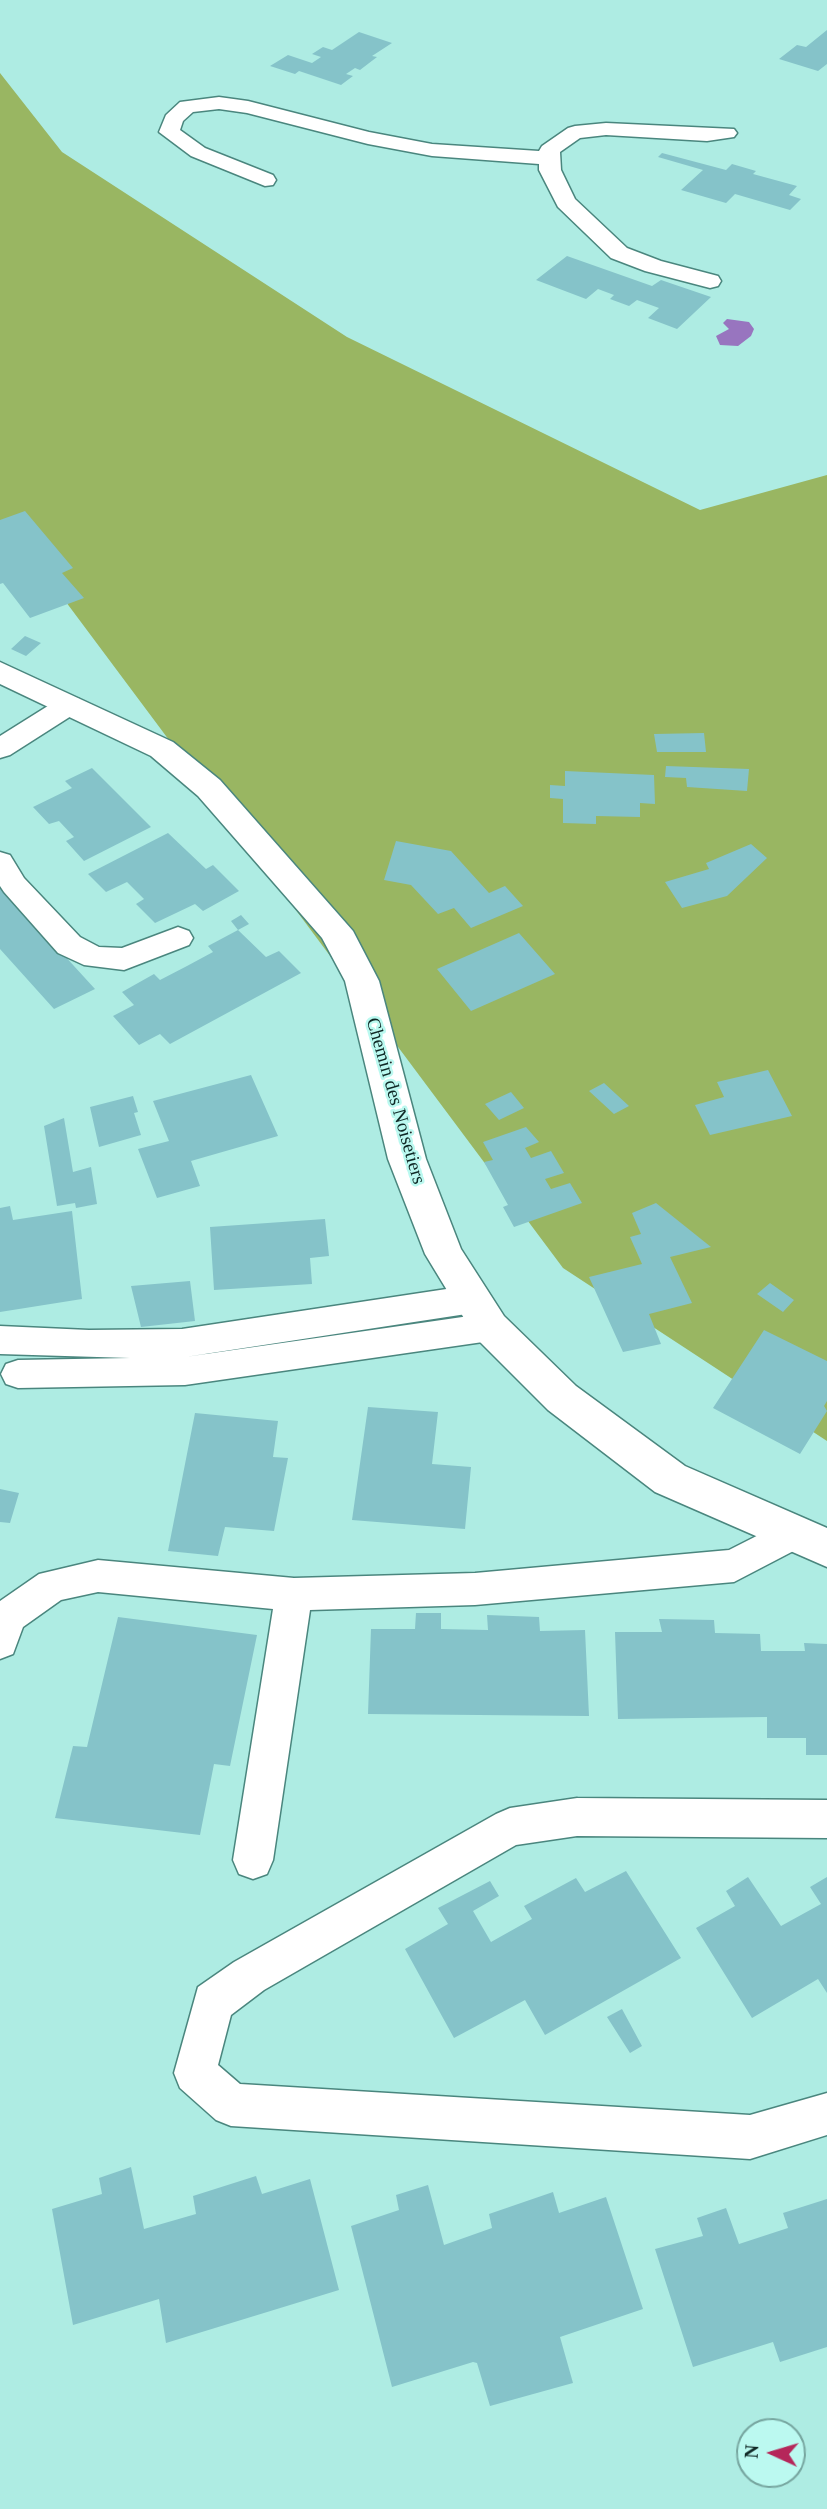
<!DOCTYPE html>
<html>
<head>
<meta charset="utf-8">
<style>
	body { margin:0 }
	#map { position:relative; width:827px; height:2509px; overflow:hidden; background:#aeece3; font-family:Georgia,serif }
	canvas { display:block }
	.north { position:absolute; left:736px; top:2418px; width:70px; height:70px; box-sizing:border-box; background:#bbf9f0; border:2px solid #76a59f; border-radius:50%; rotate:274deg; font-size:19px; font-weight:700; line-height:28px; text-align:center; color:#0f2825 }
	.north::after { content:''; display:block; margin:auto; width:24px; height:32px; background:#b5275a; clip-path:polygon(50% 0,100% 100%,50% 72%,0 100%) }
</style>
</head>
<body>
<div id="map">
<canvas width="827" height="2509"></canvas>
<div class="north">N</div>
</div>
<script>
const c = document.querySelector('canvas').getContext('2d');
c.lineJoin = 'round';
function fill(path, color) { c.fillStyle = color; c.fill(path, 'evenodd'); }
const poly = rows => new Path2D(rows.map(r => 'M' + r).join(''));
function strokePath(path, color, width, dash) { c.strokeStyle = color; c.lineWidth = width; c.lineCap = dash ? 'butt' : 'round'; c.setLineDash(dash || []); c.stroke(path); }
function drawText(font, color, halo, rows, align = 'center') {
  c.font = font + ' Georgia,serif'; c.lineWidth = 5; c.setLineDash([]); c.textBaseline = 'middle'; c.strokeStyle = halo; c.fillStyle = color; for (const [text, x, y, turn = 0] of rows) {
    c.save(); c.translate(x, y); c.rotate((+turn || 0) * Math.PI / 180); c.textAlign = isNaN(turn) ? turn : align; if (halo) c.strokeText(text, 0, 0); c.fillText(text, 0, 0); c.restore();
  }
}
fill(poly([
	[0,73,62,152,347,337,700,510,827,475,827,1441,563,1268,63,598,0,547]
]), '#99b662');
fill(poly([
	[727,319,749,322,754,329,751,336,738,346,720,345,716,336,729,329,723,323]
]), '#9875bf');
fill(poly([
	[827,30,827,64,818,71,779,59,797,45,806,47],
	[359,32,392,43,372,56,377,57,360,70,355,68,346,74,353,76,341,85,299,71,295,74,270,66,288,55,312,63,321,57,312,54,323,47,332,50],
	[662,153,726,170,732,164,756,171,753,174,797,186,789,195,801,199,790,210,735,194,726,203,681,190,703,170,658,157],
	[567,256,652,286,661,280,711,297,677,329,648,318,659,308,637,300,629,306,610,299,614,295,598,289,586,299,536,280],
	[25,511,73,568,62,573,84,598,30,618,3,583,0,584,0,520],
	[25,636,41,643,26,656,11,649],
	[704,733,706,752,657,752,654,734],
	[666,766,749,769,747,791,687,787,686,778,665,777],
	[92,768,151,827,84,861,66,841,74,837,59,821,49,824,33,807,72,788,65,781],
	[565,771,654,775,655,804,640,803,640,817,596,816,596,824,563,823,563,799,550,798,550,785,565,786],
	[168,833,206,869,213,865,239,891,203,911,195,904,155,923,136,904,144,899,127,882,106,892,88,874],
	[396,841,451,851,489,893,505,886,523,906,471,928,454,908,438,914,411,885,384,880],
	[751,844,767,858,727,896,682,908,665,882,709,869,706,863],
	[0,885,95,989,54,1009,0,949],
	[241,915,249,924,238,930,231,921],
	[238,930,266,957,279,951,301,973,170,1044,160,1034,139,1045,113,1016,134,1005,122,992,154,974,160,980,187,966,213,952,208,946],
	[519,933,555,974,471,1011,437,969],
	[768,1070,792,1116,710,1135,695,1105,724,1097,717,1082],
	[251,1075,278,1136,191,1161,200,1186,157,1198,138,1149,169,1141,153,1101],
	[604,1083,629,1106,614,1114,589,1091],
	[511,1092,524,1108,499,1120,485,1104],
	[133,1096,138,1112,134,1113,141,1135,99,1147,90,1107],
	[64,1118,73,1172,91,1167,97,1204,76,1208,75,1203,57,1206,44,1126],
	[526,1127,539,1142,525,1148,531,1158,551,1151,564,1173,545,1179,551,1189,570,1183,582,1203,514,1227,503,1207,508,1205,484,1162,493,1160,483,1142],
	[656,1203,711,1247,670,1257,692,1303,649,1314,661,1344,623,1352,589,1277,642,1264,630,1237,641,1234,632,1213],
	[10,1206,13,1220,72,1211,82,1299,0,1312,0,1208],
	[325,1219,329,1256,310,1258,312,1284,214,1290,210,1227],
	[190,1281,195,1321,141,1327,131,1286],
	[770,1283,794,1300,783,1312,757,1294],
	[764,1330,827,1361,827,1401,824,1406,827,1411,800,1454,713,1408],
	[368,1407,438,1412,432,1464,471,1467,465,1529,352,1520],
	[195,1413,278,1421,273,1457,288,1458,274,1531,225,1527,218,1556,168,1551],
	[0,1489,19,1493,10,1523,0,1522],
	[416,1613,441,1613,441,1629,488,1630,487,1615,539,1617,540,1631,585,1630,589,1716,368,1714,371,1629,415,1629],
	[118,1617,257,1635,230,1766,214,1764,200,1835,55,1818,73,1746,87,1747],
	[659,1619,714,1620,715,1633,760,1634,761,1651,805,1651,804,1643,827,1644,827,1755,806,1755,806,1738,767,1738,767,1717,618,1719,615,1632,662,1632],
	[626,1871,681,1958,545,2035,525,2000,454,2038,405,1949,448,1924,438,1908,490,1881,499,1896,473,1911,491,1942,532,1919,524,1906,576,1878,585,1892],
	[748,1877,781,1926,821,1904,810,1887,827,1877,827,1993,818,1979,752,2018,696,1928,735,1906,726,1891],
	[622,2009,642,2046,630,2053,607,2017],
	[131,2167,144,2229,196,2214,193,2196,256,2176,262,2194,310,2179,339,2290,166,2343,159,2299,73,2325,52,2209,102,2194,99,2178],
	[428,2185,444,2245,492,2228,489,2214,553,2192,559,2213,606,2197,643,2309,560,2337,573,2383,490,2406,477,2363,473,2362,392,2387,351,2226,399,2210,396,2195],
	[827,2199,827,2347,780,2362,773,2342,693,2367,655,2249,703,2236,697,2218,726,2208,739,2244,788,2228,783,2213]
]), '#85c3c9');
const lane = poly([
	[219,97,248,101,369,132,432,144,539,151,542,146,568,128,575,126,606,123,734,129,737,133,734,137,707,141,606,135,580,138,560,152,561,170,575,199,627,248,661,261,718,276,721,281,718,286,710,288,645,271,611,258,558,207,539,170,539,164,432,156,368,144,247,113,219,109,193,112,183,121,180,130,205,148,273,175,276,180,273,185,265,186,191,156,159,132,166,115,180,102,219,97],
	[69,696,79,699,83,705,79,711,10,755,0,758,0,736,59,699,69,696],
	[0,852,10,855,24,878,80,937,99,947,122,948,178,927,189,931,193,938,189,945,124,970,84,965,58,953,4,892,0,886,0,852],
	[473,1285,485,1289,490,1299,485,1309,473,1313,185,1357,490,1313,502,1317,507,1327,502,1337,490,1341,185,1385,18,1388,6,1384,1,1374,6,1364,18,1360,130,1358,0,1354,0,1326,89,1330,182,1329,473,1285],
	[792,1518,805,1523,810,1534,805,1545,734,1582,475,1605,310,1610,273,1860,267,1874,253,1879,239,1874,233,1860,273,1609,98,1592,61,1600,23,1627,13,1654,0,1659,0,1601,39,1574,98,1560,294,1578,475,1573,729,1550,792,1518],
	[577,1798,827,1800,827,1838,577,1836,516,1845,264,1990,231,2015,218,2065,240,2084,750,2115,827,2093,827,2135,750,2159,231,2126,216,2120,180,2088,174,2073,198,1987,234,1962,496,1814,510,1808,577,1798]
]);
const street = poly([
	[0,662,173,742,220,780,353,931,379,981,426,1159,461,1249,504,1316,576,1386,685,1466,827,1528,827,1567,655,1492,548,1410,476,1338,425,1254,388,1159,345,981,322,938,198,796,151,756,0,684,0,662]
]);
strokePath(lane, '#4a867e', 3);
strokePath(street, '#4a867e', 3);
fill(lane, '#fff');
fill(street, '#fff');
drawText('19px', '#0f2825', '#bbf9f0', [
	["Chemin des Noisetiers",395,1101,74]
]);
</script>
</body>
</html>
